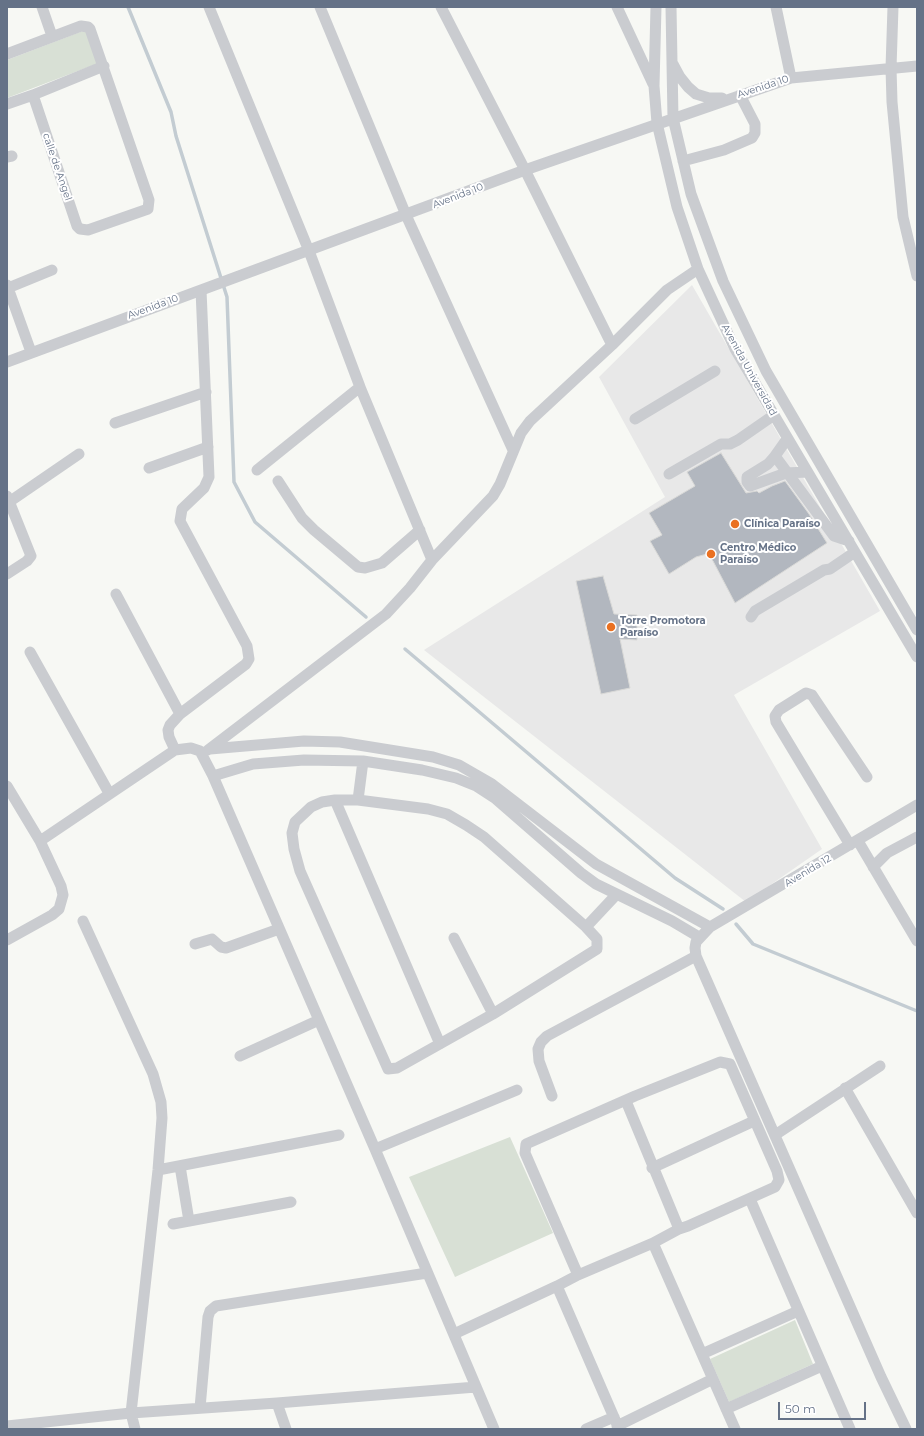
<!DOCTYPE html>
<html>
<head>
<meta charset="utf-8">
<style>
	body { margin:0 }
	#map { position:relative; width:924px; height:1436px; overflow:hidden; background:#f7f8f4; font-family:Montserrat,sans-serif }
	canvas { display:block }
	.frame { position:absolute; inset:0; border:8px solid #657287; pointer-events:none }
	.scale { position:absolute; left:778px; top:1402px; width:88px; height:18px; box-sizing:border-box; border:2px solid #657287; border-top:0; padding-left:5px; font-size:12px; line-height:14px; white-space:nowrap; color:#657287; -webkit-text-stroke:3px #fff; paint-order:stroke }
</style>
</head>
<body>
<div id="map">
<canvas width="924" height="1436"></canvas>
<div class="frame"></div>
<div class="scale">50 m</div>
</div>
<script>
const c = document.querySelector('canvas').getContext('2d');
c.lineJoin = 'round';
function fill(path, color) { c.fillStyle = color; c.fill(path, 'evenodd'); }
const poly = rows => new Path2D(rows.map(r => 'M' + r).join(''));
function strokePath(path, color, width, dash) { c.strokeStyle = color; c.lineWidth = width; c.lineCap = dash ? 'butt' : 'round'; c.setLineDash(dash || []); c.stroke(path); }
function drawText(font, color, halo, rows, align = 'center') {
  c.font = font + ' Montserrat,sans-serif'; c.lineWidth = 4; c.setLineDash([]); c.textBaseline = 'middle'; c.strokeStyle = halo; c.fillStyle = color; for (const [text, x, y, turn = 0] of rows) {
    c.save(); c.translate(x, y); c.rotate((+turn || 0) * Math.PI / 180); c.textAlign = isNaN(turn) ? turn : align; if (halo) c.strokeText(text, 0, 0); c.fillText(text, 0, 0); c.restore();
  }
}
fill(poly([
	[692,285,880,611,734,695,822,849,746,902,424,650,665,497,599,377]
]), '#e8e8e8');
fill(poly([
	[88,29,99,63,7,98,7,60],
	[510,1137,553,1233,455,1277,409,1177],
	[795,1320,813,1364,729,1402,710,1359]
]), '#d8e0d5');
strokePath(poly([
	[128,7,171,112,176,136,227,297,234,482,255,522,366,617],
	[405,649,675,878,723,909],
	[736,924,753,944,917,1011]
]), '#c3ccd2', 3.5);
const building = poly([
	[721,453,746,493,757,491,759,493,772,486,785,481,809,514,827,543,735,603,713,561,707,554,696,557,669,574,650,541,662,535,649,513,695,486,687,472,721,453],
	[603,576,614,614,637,615,637,640,620,639,630,688,601,694,576,581,603,576]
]);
fill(building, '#b2b7bf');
strokePath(building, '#d9d9d7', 1);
strokePath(poly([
	[42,7,52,36],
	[209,7,309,251,360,387,432,560],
	[320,7,406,215,513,450],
	[441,7,525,170,612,345],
	[617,7,653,84],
	[656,7,654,86,657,123,677,207,698,269,735,349,917,657],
	[671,7,673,118,691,194,723,281,766,371,917,630],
	[776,7,791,78],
	[893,7,891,68,892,102,903,217,917,276],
	[7,54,81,26,88,27,90,29,149,200,148,209,88,230,80,229,77,226,33,95],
	[673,64,680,77,688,87,696,94,709,98,722,98],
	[7,104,33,95,104,66],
	[7,157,12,156],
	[683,161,724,150,752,138,755,133,755,124,740,95],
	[7,285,31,352],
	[8,288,52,270],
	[7,362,525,170,791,78,917,66],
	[635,419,715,371],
	[115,423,206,392],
	[787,439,775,456,834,536,849,541],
	[775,456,768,464,747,477,747,482,750,486,786,473,807,472],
	[149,468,208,447],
	[257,470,360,387],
	[669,474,721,444,730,444,738,440,774,415],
	[278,481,302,518,314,530,358,567,365,568,382,563,420,530],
	[7,496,31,556,27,561,7,574],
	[9,502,79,454],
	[116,594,180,714],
	[751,617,755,611,824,570,830,569,855,552],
	[30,652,109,793],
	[210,749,304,741,340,742,433,757,459,765,492,784,596,864,710,927],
	[175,750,169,737,168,730,170,725,180,714,246,664,249,659,247,646,180,521,182,509,204,488,209,477,201,290],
	[208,750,386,614,410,588,432,560,493,496,500,484,521,433,530,421,612,345,667,290,698,269],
	[213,776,253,764,304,760,363,761,422,770,456,778,476,786,496,799,581,873,596,884,672,921,699,937],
	[7,786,40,841,61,886,63,895,59,909,52,915,7,940],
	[335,800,358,800,428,809,447,814,466,825,484,837,586,927,597,939,597,949,493,1014,397,1068,388,1069,300,871,294,849,292,833,295,822,311,807,322,802,335,800],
	[335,800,440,1044],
	[358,800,363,761],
	[40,841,175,750,191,748,200,751,213,776,375,1149,494,1429],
	[858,841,917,941],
	[850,845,776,722,775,716,779,710,806,693,812,695,867,777],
	[873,867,887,853,917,837],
	[83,921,153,1074,161,1102,162,1118,158,1170,131,1413,135,1429],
	[586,927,616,895],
	[454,938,493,1014],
	[195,944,212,939,221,947,226,948,279,929],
	[240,1056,319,1020],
	[845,1088,917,1213],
	[552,1096,539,1061,538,1049,541,1042,547,1036,696,956],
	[626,1101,679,1229],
	[775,1135,880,1066],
	[375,1149,517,1090],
	[180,1166,189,1221],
	[652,1168,754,1121],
	[158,1170,339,1135],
	[750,1199,850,1429],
	[173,1224,291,1202],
	[653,1243,735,1429],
	[578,1275,525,1153,526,1144,635,1096,720,1062,730,1064,777,1171,779,1180,775,1187,688,1226,679,1229,653,1243,578,1275,557,1286,619,1429],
	[454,1334,557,1286],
	[702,1354,798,1311],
	[277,1403,286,1429],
	[200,1408,208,1317,210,1311,216,1306,427,1273],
	[726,1409,822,1366],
	[7,1426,131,1413,277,1403,476,1387],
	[617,1426,713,1379],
	[586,1429,614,1417],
	[906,1429,881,1377,696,956,695,948,696,942,710,927,917,805]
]), '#caccd0', 11);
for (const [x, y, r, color] of [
	[735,524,5,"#ea7122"],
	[711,554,5,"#ea7122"],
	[611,627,5,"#ea7122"]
]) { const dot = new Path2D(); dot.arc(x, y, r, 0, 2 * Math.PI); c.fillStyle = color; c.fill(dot); strokePath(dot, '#fff', 1.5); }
drawText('10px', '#657287', '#fff', [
	["Avenida 10",763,87,-18],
	["calle de Angel",57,167,71],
	["Avenida 10",458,196,-21],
	["Avenida 10",153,307,-20],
	["Avenida Universidad",749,370,61],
	["Avenida 12",808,871,-31]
]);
drawText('bold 10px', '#657287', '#fff', [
	["Clínica Paraíso",744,524],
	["Centro Médico",720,548],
	["Paraíso",720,560],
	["Torre Promotora",620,621],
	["Paraíso",620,633]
], 'left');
</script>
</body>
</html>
